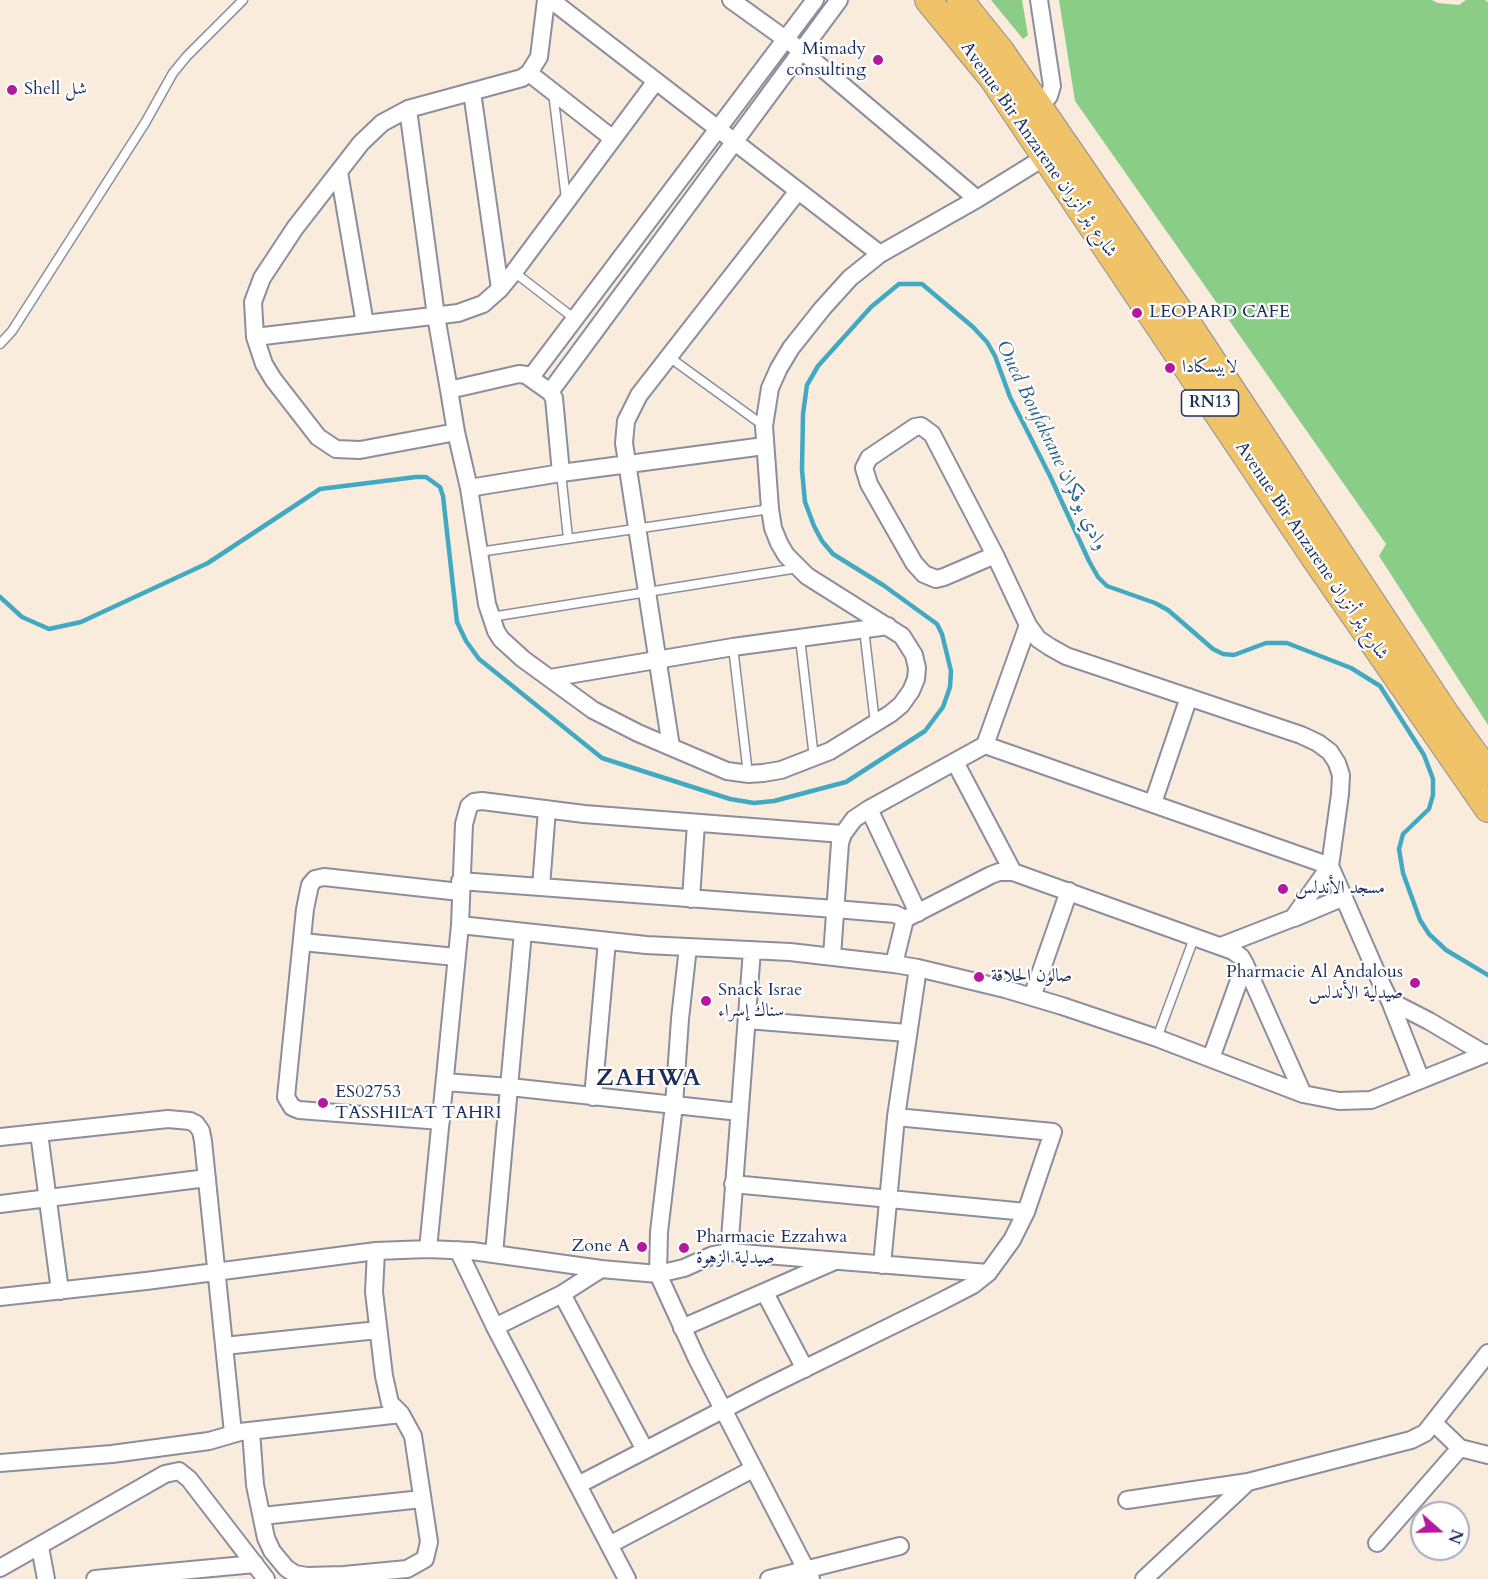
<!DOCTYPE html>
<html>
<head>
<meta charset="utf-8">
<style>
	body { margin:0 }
	#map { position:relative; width:1488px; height:1579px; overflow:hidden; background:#faecdd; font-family:Cardo,serif }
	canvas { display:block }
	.north { position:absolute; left:1410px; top:1501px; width:60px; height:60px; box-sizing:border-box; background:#fff; border:2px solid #a4acbf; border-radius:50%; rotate:110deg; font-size:16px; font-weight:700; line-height:24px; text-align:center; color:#1b2f5e }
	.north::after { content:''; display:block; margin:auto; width:21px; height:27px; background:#b5179e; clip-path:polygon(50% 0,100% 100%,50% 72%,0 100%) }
</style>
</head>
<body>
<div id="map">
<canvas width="1488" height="1579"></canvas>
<div class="north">N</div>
</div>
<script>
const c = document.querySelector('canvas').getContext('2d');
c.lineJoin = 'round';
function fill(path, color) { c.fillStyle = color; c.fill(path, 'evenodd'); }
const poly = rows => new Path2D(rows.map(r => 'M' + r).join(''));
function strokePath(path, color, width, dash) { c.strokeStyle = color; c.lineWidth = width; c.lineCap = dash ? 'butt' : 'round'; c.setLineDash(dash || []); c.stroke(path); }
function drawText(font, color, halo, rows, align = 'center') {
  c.font = font + ' Cardo,Amiri,serif'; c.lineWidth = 4.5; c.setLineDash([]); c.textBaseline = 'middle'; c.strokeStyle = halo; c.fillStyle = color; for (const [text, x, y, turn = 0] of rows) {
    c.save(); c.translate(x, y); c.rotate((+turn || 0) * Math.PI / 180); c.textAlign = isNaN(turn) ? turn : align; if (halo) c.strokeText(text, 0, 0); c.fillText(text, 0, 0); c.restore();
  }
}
fill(poly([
	[991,0,1022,0,1028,35,1023,39],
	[1059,0,1432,0,1438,3,1459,5,1466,0,1485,0,1488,2,1488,725,1379,556,1386,544,1075,101]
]), '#89cd87');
strokePath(poly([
	[0,597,22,617,49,629,81,622,208,563,320,489,416,477,426,477,440,487,443,496,457,622,466,641,479,659,602,758,730,799,754,803,774,801,846,782,925,731,943,707,950,687,951,671,942,634,937,624,883,585,833,554,822,541,814,526,805,502,802,470,803,414,807,385,818,366,871,307,899,284,922,284,973,327,987,342,995,356,1010,397,1050,476,1089,561,1098,577,1107,586,1155,603,1168,610,1213,649,1223,654,1234,655,1266,643,1287,643,1351,668,1380,686,1424,755,1433,779,1433,795,1429,809,1403,834,1399,849,1403,873,1420,920,1429,934,1446,950,1488,975]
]), '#41a9c1', 4.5);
const lane = poly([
	[553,92,566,199],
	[514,272,575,319],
	[0,344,12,331,145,123,173,73,187,56,243,0],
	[669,357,764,426],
	[561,473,568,538],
	[479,552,770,509],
	[491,617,798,568],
	[864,629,875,723],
	[800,638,814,758],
	[733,647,748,774],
	[1157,1038,1194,938]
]);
const street = poly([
	[546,0,539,57,529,73,522,78,408,109,382,123,361,143,295,228,262,278,253,302,255,337,264,364,273,379,318,437,336,449,360,450,456,432,469,488,487,604,496,631,501,639,523,659,593,710,638,733,727,771,749,774,763,773,781,770,830,751,890,714,901,705,911,691,916,679,917,668,914,655,902,636,807,576,786,555,779,543,773,528,770,509,764,426,770,388,779,368,791,348,822,309,850,278,880,254,977,199,1045,157],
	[551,0,880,254],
	[731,0,802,51,977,199],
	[1039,0,1052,86,1049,96,1039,108],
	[529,73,612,138],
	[472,92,500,289],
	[408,109,436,316,449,390],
	[339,172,365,324],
	[255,337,458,313,483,304,500,289,514,272,656,81],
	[531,377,815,0],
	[550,392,839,0],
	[456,432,449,390,519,374,526,375,550,392,554,398,561,473],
	[469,488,561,473,764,446],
	[995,555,944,577,936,579,924,574,914,563,869,484,864,468,869,458,915,427,921,426,932,434,995,555,1028,625,1038,639,1050,647,1066,656,1301,735,1318,743,1330,752,1337,763,1341,775,1340,794,1330,866,1382,985,1390,1001,1429,1021,1485,1054],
	[550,678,733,647,888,626],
	[985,745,1330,866,1293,918,1221,946],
	[671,747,624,443,626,421,639,395,798,191],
	[955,762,1013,872],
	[1153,803,1189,697],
	[869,809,918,913],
	[460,881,835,909,895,914,905,919,991,875,999,872,1013,872,1233,951,1241,957,1245,964,1303,1094],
	[541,887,547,809],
	[691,899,696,823],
	[1294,918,1344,897],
	[460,925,646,945,790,952,894,964,918,968,1005,989,1062,1006,1157,1038,1303,1094,1339,1101,1371,1100,1488,1053],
	[302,942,456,957],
	[688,947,680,1019,674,1105,659,1232,658,1274,697,1359,811,1579],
	[832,956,840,843,843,834,854,819,869,809,985,745,1028,625],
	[894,964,905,919],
	[1032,997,1069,891],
	[1390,1001,1421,1080],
	[747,1020,907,1033],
	[1211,1058,1245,964],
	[445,1082,510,1087,739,1112],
	[593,1097,607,941],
	[441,1121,299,1110,292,1107,286,1097,305,909,310,885,315,879,324,877,460,892],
	[39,1133,60,1291],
	[0,1137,168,1119,190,1121,196,1124,201,1131,203,1141,233,1433],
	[733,1184,1026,1212],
	[0,1204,207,1178],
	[428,1249,460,925,464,824,469,806,474,802,482,801,584,814,843,834],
	[458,1250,495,1327,627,1579],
	[729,1252,752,950],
	[494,1254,523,932],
	[882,1265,896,1117,918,968],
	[765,1293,805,1369],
	[562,1294,645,1450],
	[0,1297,146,1281,376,1251,428,1249,472,1251,601,1269,658,1274,684,1268,713,1255,729,1252,988,1273],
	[495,1327,562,1294,601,1269],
	[682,1328,835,1261],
	[224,1346,378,1330],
	[1434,1423,1460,1448],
	[251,1431,255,1485,266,1538,272,1551,286,1568,295,1574,307,1576,344,1575,407,1569,425,1559,429,1542,413,1436,401,1414,390,1403,384,1376,374,1292,376,1251],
	[0,1463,112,1454,209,1441,240,1432,401,1414],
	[578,1485,763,1389,940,1302,973,1285,988,1273,1012,1240,1026,1212,1053,1132,896,1117],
	[1127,1500,1248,1482],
	[262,1516,422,1499],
	[1377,1543,1460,1448,1488,1455],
	[609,1545,753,1469],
	[40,1547,46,1579],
	[0,1568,165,1474,179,1471,189,1479,266,1579],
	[95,1579,255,1564],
	[769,1579,900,1546],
	[1144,1579,1248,1482,1411,1440,1425,1433,1488,1353]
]);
const primary = poly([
	[928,0,992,78,1317,562,1488,809],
	[960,0,1001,51,1185,319,1446,714,1488,772]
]);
strokePath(lane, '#8a8e9e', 11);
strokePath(street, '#8a8e9e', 20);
strokePath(primary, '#8a8e9e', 28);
strokePath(lane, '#fff', 8);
strokePath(street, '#fff', 16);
strokePath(primary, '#f1c369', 26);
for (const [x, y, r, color] of [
	[878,60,6,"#b5179e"],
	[12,90,6,"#b5179e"],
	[1137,313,6,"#b5179e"],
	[1170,368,6,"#b5179e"],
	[1283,889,6,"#b5179e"],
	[979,977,6,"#b5179e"],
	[1415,983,6,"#b5179e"],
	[706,1001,6,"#b5179e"],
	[323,1103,6,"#b5179e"],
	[642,1247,6,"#b5179e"],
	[684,1248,6,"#b5179e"]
]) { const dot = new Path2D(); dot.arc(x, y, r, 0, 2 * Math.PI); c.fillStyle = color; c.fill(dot); strokePath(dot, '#fff', 2); }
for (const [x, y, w] of [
	[1210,403,57]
]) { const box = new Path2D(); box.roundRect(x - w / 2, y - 13, w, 26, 4.5); c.fillStyle = '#fff'; c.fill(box); strokePath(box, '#1b2f5e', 1.5); }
drawText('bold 16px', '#1b2f5e', null, [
	["RN13",1210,403]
]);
drawText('18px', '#1b2f5e', '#fff', [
	["Mimady",866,50,"right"],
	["consulting",866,71,"right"],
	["Shell شل",24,90],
	["LEOPARD CAFE",1149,313],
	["لابيسكادا",1182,368],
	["مسجد الأندلس",1295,889],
	["Pharmacie Al Andalous",1403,973,"right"],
	["صيدلية الأندلس",1403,994,"right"],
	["صالون الحلاقة",991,977],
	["Snack Israe",718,991],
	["سناك إسراء",718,1012],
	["ES02753",335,1093],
	["TASSHILAT TAHRI",335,1114],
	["Pharmacie Ezzahwa",696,1238],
	["صيدلية الزهوة",696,1259],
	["Zone A",630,1247,"right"]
], 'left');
drawText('18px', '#1b2f5e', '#fff', [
	["Avenue Bir Anzarene شارع بئر أنزران",1038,150,55],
	["Avenue Bir Anzarene شارع بئر أنزران",1311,551,56]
]);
drawText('italic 20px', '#2a6086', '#fff', [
	["Oued Boufakrane وادي بوفكران",1051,446,64]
]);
c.letterSpacing = '1.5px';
drawText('bold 24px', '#1b2f5e', '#fff', [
	["ZAHWA",649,1079]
]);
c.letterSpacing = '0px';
</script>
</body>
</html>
